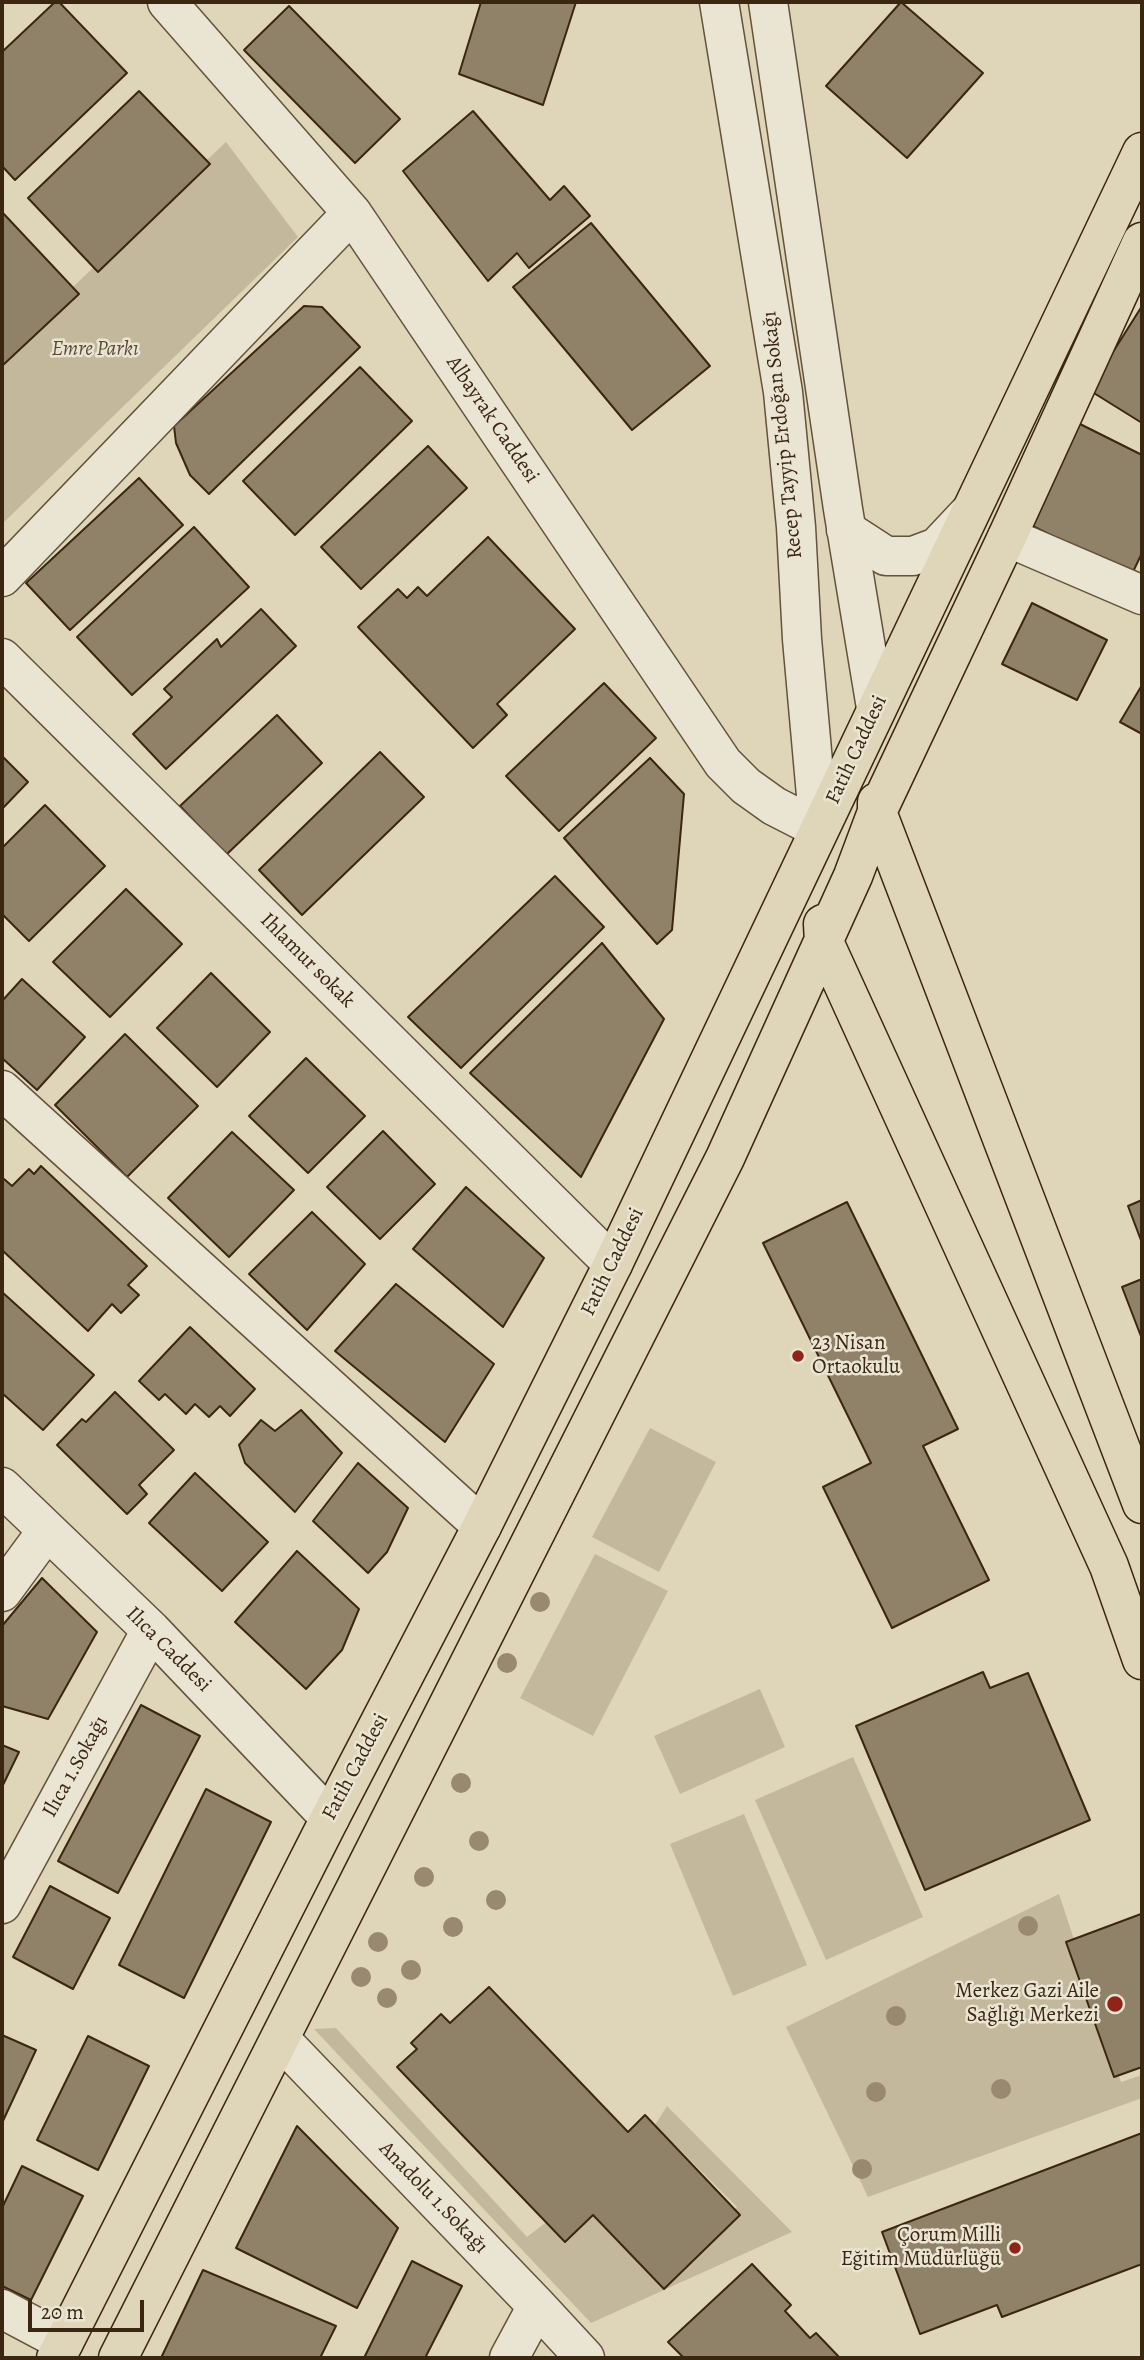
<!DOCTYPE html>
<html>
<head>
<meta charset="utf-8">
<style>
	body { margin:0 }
	#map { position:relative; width:1144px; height:2360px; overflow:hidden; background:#dfd6b9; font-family:Alegreya,serif }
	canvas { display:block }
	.frame { position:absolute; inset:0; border:4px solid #3b2611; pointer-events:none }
	.scale { position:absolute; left:28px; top:2300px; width:116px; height:32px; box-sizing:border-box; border:4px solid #3b2611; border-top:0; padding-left:9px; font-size:21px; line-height:24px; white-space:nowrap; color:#3b2611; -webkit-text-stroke:5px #eae4d2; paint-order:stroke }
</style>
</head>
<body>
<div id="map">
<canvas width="1144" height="2360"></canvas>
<div class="frame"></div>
<div class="scale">20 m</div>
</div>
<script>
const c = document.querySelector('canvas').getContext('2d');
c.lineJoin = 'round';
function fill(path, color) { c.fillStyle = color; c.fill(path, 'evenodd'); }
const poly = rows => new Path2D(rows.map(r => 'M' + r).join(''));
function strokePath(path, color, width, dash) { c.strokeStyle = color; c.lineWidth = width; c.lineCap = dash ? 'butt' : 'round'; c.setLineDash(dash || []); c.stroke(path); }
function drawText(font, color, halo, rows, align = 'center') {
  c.font = font + ' Alegreya,serif'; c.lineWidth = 5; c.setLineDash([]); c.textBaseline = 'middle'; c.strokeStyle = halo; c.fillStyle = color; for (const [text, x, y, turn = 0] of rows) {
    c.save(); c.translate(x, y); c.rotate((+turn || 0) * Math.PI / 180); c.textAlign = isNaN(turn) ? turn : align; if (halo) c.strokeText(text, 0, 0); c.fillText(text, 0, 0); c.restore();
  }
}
fill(poly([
	[226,142,298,237,2,524,2,354],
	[650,1428,716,1462,659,1572,592,1537],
	[595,1554,668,1591,593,1736,520,1698],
	[760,1689,785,1747,680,1794,654,1736],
	[853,1757,923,1917,826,1960,755,1800],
	[744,1814,807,1965,733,1996,670,1844],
	[1059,1894,1121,2082,1142,2075,1142,2098,868,2197,786,2027],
	[336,2028,527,2237,576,2199,656,2276,737,2207,655,2125,667,2106,792,2232,591,2323,314,2029]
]), '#c3b89c');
const building = poly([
	[55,2,59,2,127,73,15,180,2,166,2,52,55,2],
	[481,2,576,2,543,105,459,74,481,2],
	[901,2,983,73,907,158,826,86,901,2],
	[289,6,400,119,355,163,244,50,289,6],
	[139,91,210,164,98,272,28,198,139,91],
	[473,111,550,200,564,186,590,216,529,268,517,253,488,281,403,171,473,111],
	[2,212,79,294,2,366,2,212],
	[591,223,710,366,632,430,513,287,591,223],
	[304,306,322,307,360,347,209,494,190,475,176,443,174,426,304,306],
	[1142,306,1142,423,1089,390,1142,306],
	[360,367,412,421,295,535,243,481,360,367],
	[1072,420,1142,455,1142,553,1131,576,1021,520,1072,420],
	[428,446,467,488,361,589,321,547,428,446],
	[139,478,183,525,70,630,26,583,139,478],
	[194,527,249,587,132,695,77,637,194,527],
	[488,537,575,629,497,704,507,715,473,748,358,627,398,589,407,598,418,587,427,596,488,537],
	[1032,603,1107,640,1077,700,1002,664,1032,603],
	[261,609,296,646,166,769,133,734,172,697,164,689,217,639,221,647,261,609],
	[604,683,656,738,559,831,506,776,604,683],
	[1142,685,1142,734,1120,722,1142,685],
	[277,715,322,763,226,855,180,806,277,715],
	[380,752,424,797,302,915,259,870,380,752],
	[2,756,28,782,2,809,2,756],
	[650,758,684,794,672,930,657,944,564,838,650,758],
	[45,805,105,866,29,941,2,914,2,848,45,805],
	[555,876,604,927,461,1068,408,1017,555,876],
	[126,889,182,944,110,1017,53,962,126,889],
	[602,943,664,1019,581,1177,470,1073,602,943],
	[211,973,270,1032,217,1087,157,1028,211,973],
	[22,979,85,1037,37,1090,2,1058,2,1001,22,979],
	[125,1034,198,1106,127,1177,55,1105,125,1034],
	[306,1058,365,1116,308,1173,249,1116,306,1058],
	[383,1131,435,1184,380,1239,327,1187,383,1131],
	[232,1132,294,1190,229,1257,168,1198,232,1132],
	[41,1166,147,1266,128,1285,139,1295,121,1313,112,1304,88,1331,2,1250,2,1181,4,1179,12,1186,29,1169,34,1174,41,1166],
	[466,1187,544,1258,503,1327,413,1249,466,1187],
	[1142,1200,1142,1243,1128,1206,1142,1200],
	[847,1202,958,1429,923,1446,989,1580,892,1628,823,1487,871,1463,763,1243,847,1202],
	[312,1212,365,1264,307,1330,249,1274,312,1212],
	[1142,1279,1142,1339,1122,1287,1142,1279],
	[396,1284,494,1364,445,1442,335,1351,396,1284],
	[2,1292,94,1375,43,1430,2,1393,2,1292],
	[190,1327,255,1389,230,1416,220,1406,209,1417,195,1404,186,1414,165,1394,159,1400,139,1381,190,1327],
	[115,1392,174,1450,139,1485,147,1494,127,1514,57,1445,82,1419,86,1422,115,1392],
	[301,1410,342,1453,295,1512,245,1463,239,1445,261,1420,275,1431,301,1410],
	[358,1463,408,1508,387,1552,368,1573,313,1521,358,1463],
	[195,1473,268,1542,222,1591,149,1523,195,1473],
	[297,1551,359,1609,342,1650,306,1689,235,1622,297,1551],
	[42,1578,97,1632,48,1719,2,1706,2,1626,42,1578],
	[983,1672,990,1688,1028,1673,1090,1820,925,1890,856,1726,983,1672],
	[141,1705,200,1736,118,1893,58,1861,141,1705],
	[2,1745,19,1752,2,1787,2,1745],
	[206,1789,271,1822,184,1998,119,1965,206,1789],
	[50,1886,110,1918,73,1989,13,1957,50,1886],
	[1141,1914,1142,2067,1114,2077,1066,1942,1141,1914],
	[489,1987,628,2132,645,2115,740,2215,664,2289,593,2215,565,2242,397,2067,417,2049,411,2043,441,2014,450,2023,489,1987],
	[2,2035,36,2050,2,2123,2,2035],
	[88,2036,149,2066,98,2170,37,2140,88,2036],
	[297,2126,398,2228,357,2308,236,2248,297,2126],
	[1142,2133,1142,2264,1002,2317,997,2305,920,2334,882,2232,1142,2133],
	[22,2166,83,2196,31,2300,2,2286,2,2208,22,2166],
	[412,2261,462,2286,425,2358,364,2358,412,2261],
	[752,2264,791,2305,785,2311,810,2338,816,2333,840,2358,684,2358,668,2342,752,2264],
	[203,2270,336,2326,320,2358,161,2358,203,2270]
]);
fill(building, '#908268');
strokePath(building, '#3b2611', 2);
const minor = poly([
	[167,2,352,213,723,763,746,786,774,806,819,829],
	[719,2,783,392,796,527,802,639,819,829],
	[768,2,843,509,876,708],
	[846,530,886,556,913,556,937,547,968,514],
	[1007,537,1142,595],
	[2,577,352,213],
	[2,658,613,1264],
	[2,1090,482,1526],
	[2,1487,151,1630,330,1818],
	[2,1592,46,1532],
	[2,1904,151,1630],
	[280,2039,537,2306,585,2358],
	[2,2309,64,2342],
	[509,2358,537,2306]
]);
const major = poly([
	[877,802,877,812,1142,1504],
	[823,924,824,942,1109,1566,1142,1660],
	[56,2358,330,1818,482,1526,613,1264,1142,152],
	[118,2358,725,1158,853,876,877,812,1007,537,1142,242]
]);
strokePath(minor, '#64523b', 41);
strokePath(major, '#3b2611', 41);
strokePath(minor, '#eae4d2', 38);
strokePath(major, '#dfd6b9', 38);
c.fillStyle = '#988970';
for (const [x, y] of [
	[540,1602],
	[507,1663],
	[461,1783],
	[479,1841],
	[424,1877],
	[496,1900],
	[1028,1926],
	[453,1927],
	[378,1942],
	[411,1970],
	[361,1977],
	[387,1998],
	[896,2016],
	[1001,2089],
	[876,2092],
	[862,2169]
]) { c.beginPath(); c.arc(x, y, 10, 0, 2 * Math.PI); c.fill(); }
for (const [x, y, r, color] of [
	[798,1356,7,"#8f2418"],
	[1115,2004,9,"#8f2418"],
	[1015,2248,7,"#8f2418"]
]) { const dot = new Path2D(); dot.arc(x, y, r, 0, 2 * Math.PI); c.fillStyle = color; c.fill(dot); strokePath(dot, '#eae4d2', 2.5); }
drawText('italic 21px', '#5d4a34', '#eae4d2', [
	["Emre Parkı",95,350]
]);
drawText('21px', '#3b2611', '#eae4d2', [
	["Albayrak Caddesi",492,420,56],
	["Recep Tayyip Erdoğan Sokağı",783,435,-96],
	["Fatih Caddesi",857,750,-65],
	["Ihlamur sokak",307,961,45],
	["Fatih Caddesi",613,1262,-64],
	["Ilıca Caddesi",168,1650,45],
	["Ilıca 1.Sokağı",76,1767,-61],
	["Fatih Caddesi",356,1767,-62],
	["Anadolu 1.Sokağı",433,2198,46]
]);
drawText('21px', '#3b2611', '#eae4d2', [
	["23 Nisan",812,1344,"left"],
	["Ortaokulu",812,1368,"left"],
	["Merkez Gazi Aile",1099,1992],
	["Sağlığı Merkezi",1099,2016],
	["Çorum Milli",1001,2236],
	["Eğitim Müdürlüğü",1001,2260]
], 'right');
</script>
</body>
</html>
